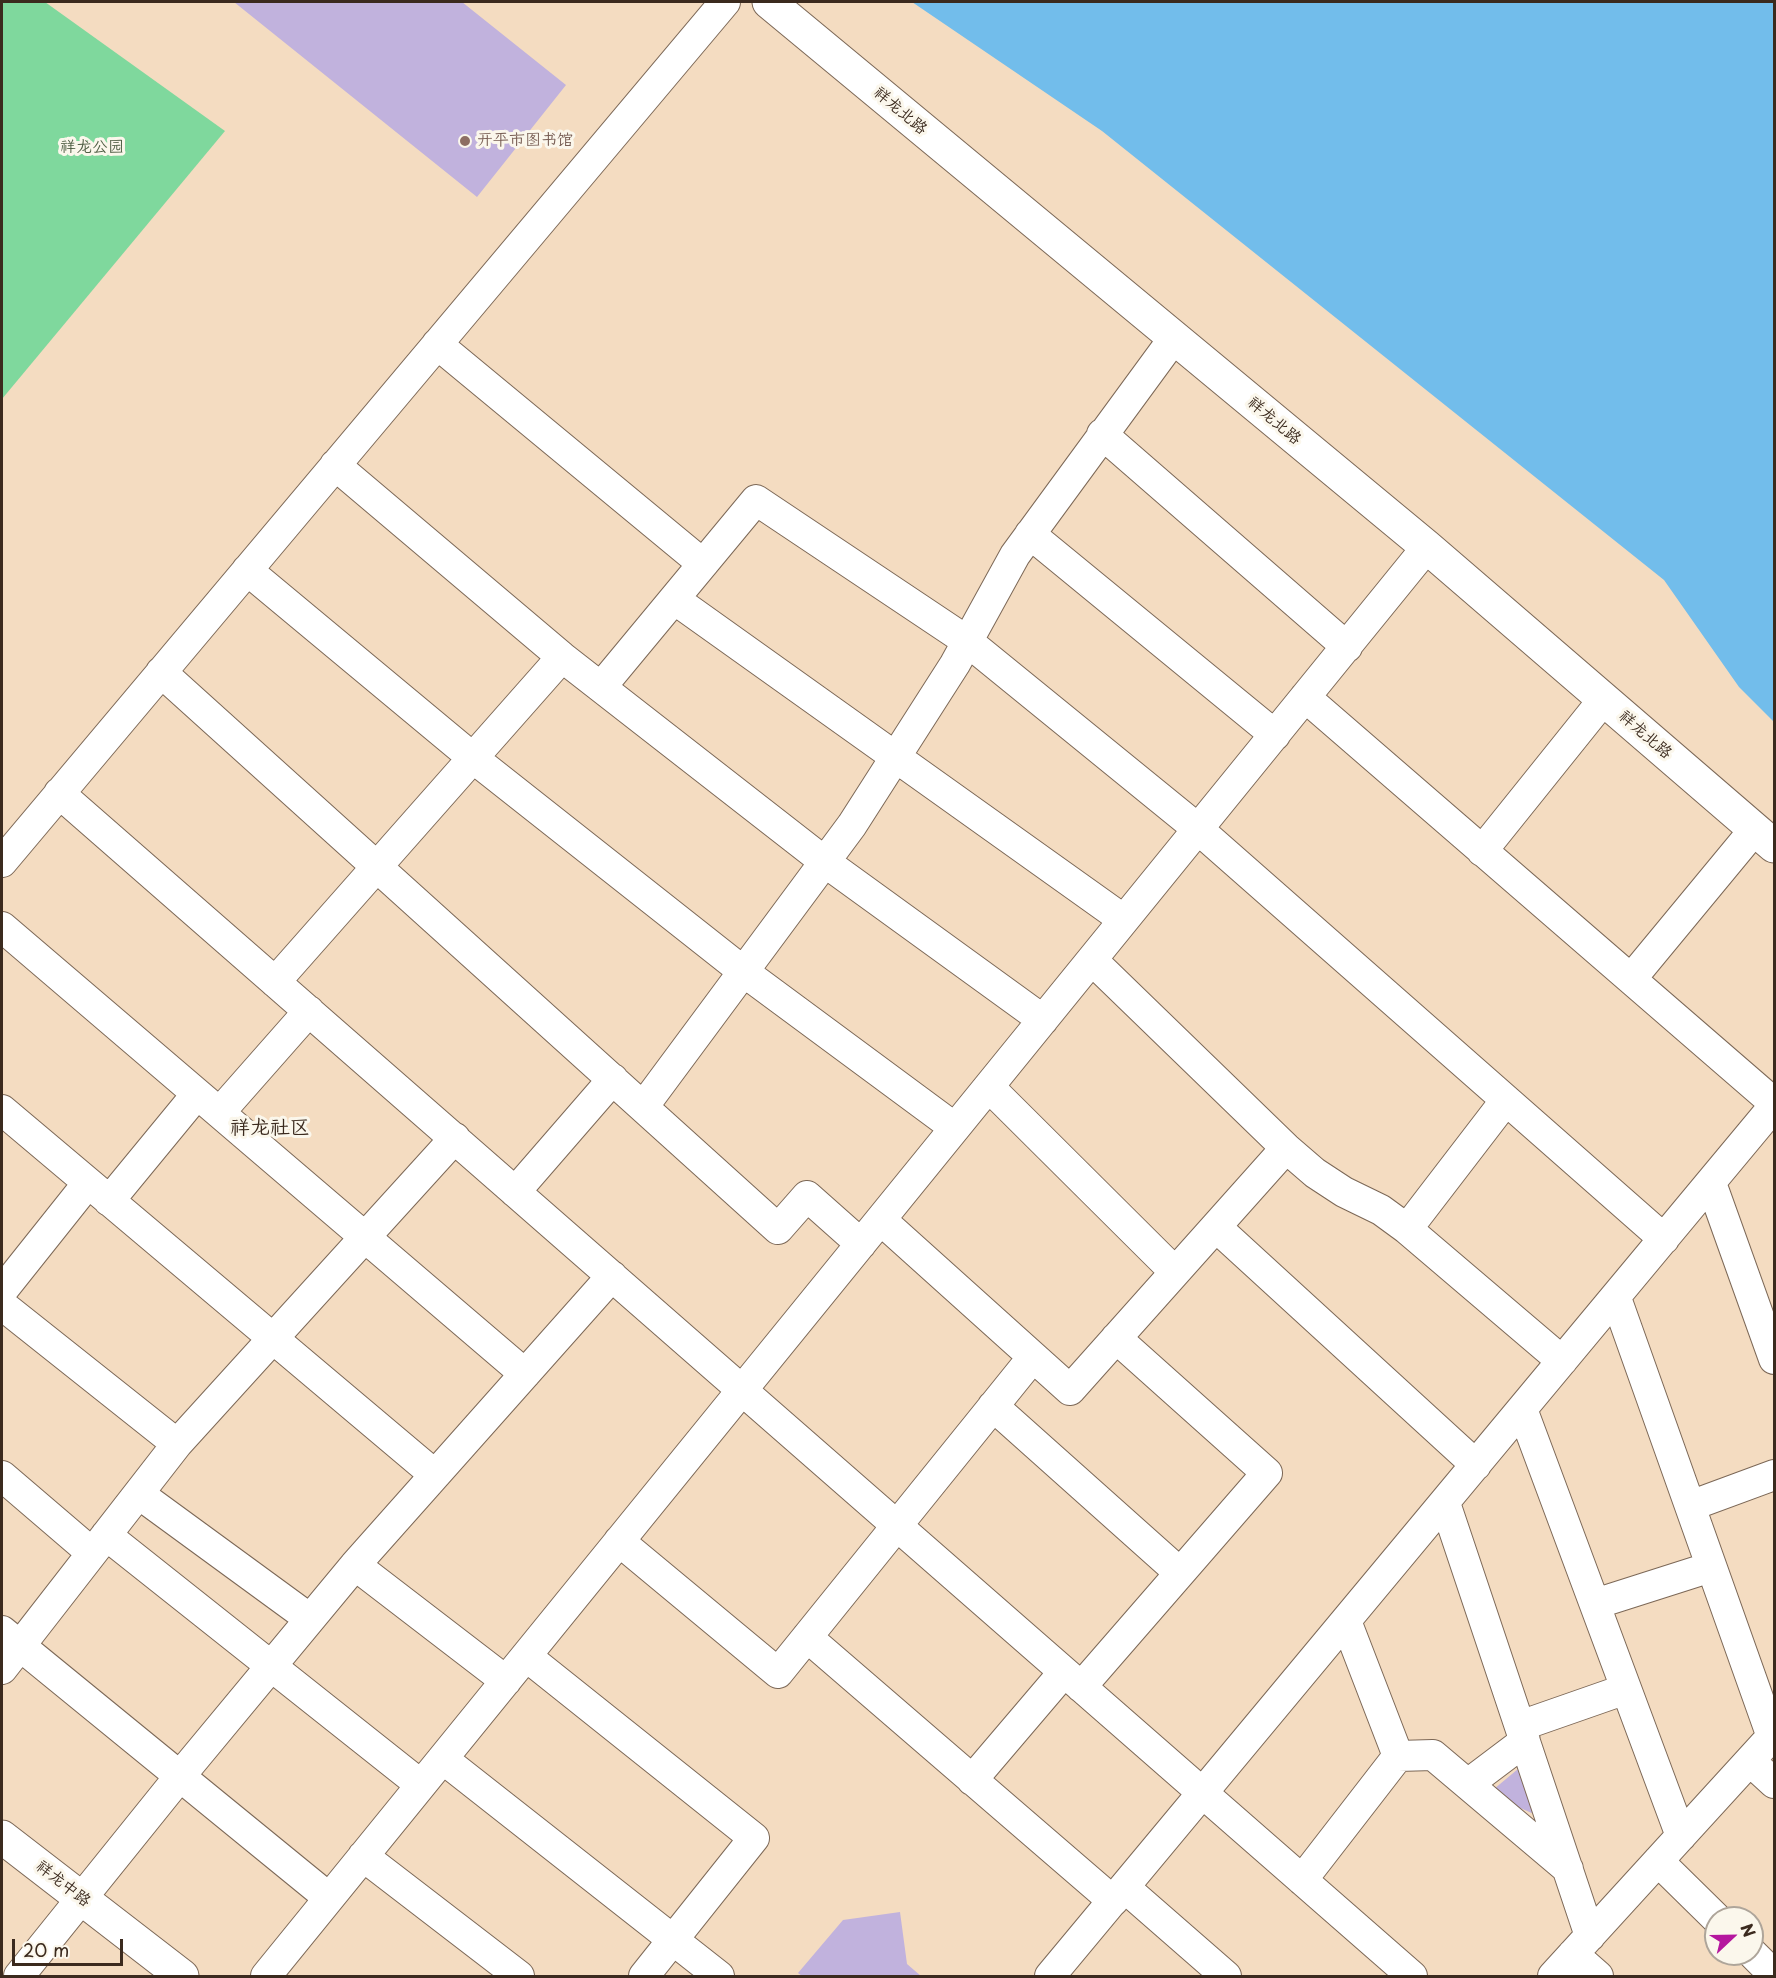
<!DOCTYPE html>
<html>
<head>
<meta charset="utf-8">
<style>
	body { margin:0 }
	#map { position:relative; width:1776px; height:1978px; overflow:hidden; background:#f4dcc1; font-family:"Playpen Sans",sans-serif }
	canvas { display:block }
	.frame { position:absolute; inset:0; border:3px solid #3b2a1e; pointer-events:none }
	.north { position:absolute; left:1704px; top:1906px; width:60px; height:60px; box-sizing:border-box; background:#fbf7ec; border:2px solid #aea59a; border-radius:50%; rotate:68deg; font-size:16px; font-weight:700; line-height:24px; text-align:center; color:#3b2a1e }
	.north::after { content:''; display:block; margin:auto; width:21px; height:27px; background:#b5179e; clip-path:polygon(50% 0,100% 100%,50% 72%,0 100%) }
	.scale { position:absolute; left:12px; top:1939px; width:111px; height:27px; box-sizing:border-box; border:3px solid #3b2a1e; border-top:0; padding-left:8px; font-size:18px; line-height:21px; white-space:nowrap; color:#3b2a1e; -webkit-text-stroke:4px #fbf7ec; paint-order:stroke }
</style>
</head>
<body>
<div id="map">
<canvas width="1776" height="1978"></canvas>
<div class="frame"></div>
<div class="north">N</div>
<div class="scale">20 m</div>
</div>
<script>
const c = document.querySelector('canvas').getContext('2d');
c.lineJoin = 'round';
function fill(path, color) { c.fillStyle = color; c.fill(path, 'evenodd'); }
const poly = rows => new Path2D(rows.map(r => 'M' + r).join(''));
function strokePath(path, color, width, dash) { c.strokeStyle = color; c.lineWidth = width; c.lineCap = dash ? 'butt' : 'round'; c.setLineDash(dash || []); c.stroke(path); }
function drawText(font, color, halo, rows, align = 'center') {
  c.font = font + ' "Playpen Sans","LXGW WenKai TC",sans-serif'; c.lineWidth = 6; c.setLineDash([]); c.textBaseline = 'middle'; c.strokeStyle = halo; c.fillStyle = color; for (const [text, x, y, turn = 0] of rows) {
    c.save(); c.translate(x, y); c.rotate((+turn || 0) * Math.PI / 180); c.textAlign = isNaN(turn) ? turn : align; if (halo) c.strokeText(text, 0, 0); c.fillText(text, 0, 0); c.restore();
  }
}
fill(poly([
	[2,2,45,2,225,131,2,399]
]), '#7fd89d');
fill(poly([
	[912,2,1774,2,1774,722,1739,687,1664,580,1102,131]
]), '#72bdeb');
fill(poly([
	[234,2,462,2,566,85,477,197],
	[1524,1764,1534,1814,1488,1794],
	[900,1912,907,1964,921,1976,802,1976,798,1973,843,1920]
]), '#c1b2dd');
const minor = poly([
	[437,344,703,564],
	[1102,434,1347,647],
	[335,465,562,657,825,862,1043,1020],
	[1030,534,1275,735],
	[247,570,473,758,744,972,955,1128],
	[674,599,1124,920],
	[161,672,778,1229,807,1196,861,1244],
	[601,687,756,500,967,641,1198,829,1664,1239],
	[1305,697,1774,1103],
	[59,793,1412,1976],
	[1482,851,1604,699],
	[2,862,725,2],
	[2,927,525,1374],
	[1092,960,1286,1148,1315,1173,1344,1192,1381,1210,1407,1229,1562,1361],
	[1631,979,1755,829],
	[275,982,562,657],
	[989,1087,1175,1272],
	[643,1107,852,825,955,664,1015,555,1174,338],
	[2,1110,435,1475],
	[220,1112,309,1011],
	[1711,1183,1774,1359],
	[515,1192,613,1079],
	[109,1201,197,1094],
	[881,1220,1070,1390,1286,1148],
	[1216,1227,1476,1465],
	[1407,1229,1506,1100],
	[2,1291,88,1183],
	[1616,1298,1772,1737],
	[2,1305,177,1444],
	[993,1406,1180,1573],
	[1522,1409,1681,1836],
	[2,1476,92,1553],
	[139,1494,310,1619],
	[1445,1503,1590,1936],
	[1690,1506,1774,1475],
	[106,1535,421,1785],
	[619,1541,778,1673,1033,1357],
	[355,1565,506,1681],
	[1595,1604,1711,1567],
	[2,1631,329,1898],
	[807,1637,1113,1901],
	[526,1656,754,1838,644,1976],
	[2,1669,177,1444,455,1138],
	[1081,1687,1267,1473,1116,1338],
	[1520,1726,1626,1689],
	[1398,1756,1433,1755,1568,1869],
	[443,1759,719,1976],
	[1750,1761,1774,1783],
	[972,1780,1064,1672],
	[1468,1784,1525,1741],
	[363,1856,519,1976],
	[1658,1861,1716,1918],
	[1302,1880,1398,1756,1346,1621],
	[1124,1887,1226,1976],
	[1752,1953,1774,1975],
	[1573,1954,1598,1976],
	[19,1976,180,1776,355,1565,612,1276],
	[266,1976,1427,547],
	[1050,1976,1774,1106],
	[1553,1976,1774,1734]
]);
const tertiary = poly([
	[769,2,1427,547,1774,846],
	[2,1837,182,1976]
]);
strokePath(minor, '#7c6857', 32);
strokePath(tertiary, '#7c6857', 35);
strokePath(minor, '#fff', 30);
strokePath(tertiary, '#fff', 33);
for (const [x, y, r, color] of [
	[465,141,6,"#8d6e63"]
]) { const dot = new Path2D(); dot.arc(x, y, r, 0, 2 * Math.PI); c.fillStyle = color; c.fill(dot); strokePath(dot, '#fbf7ec', 2); }
drawText('16px', '#3b2a1e', '#fbf7ec', [
	["祥龙北路",900,111,40],
	["祥龙北路",1274,421,40],
	["祥龙北路",1645,735,41],
	["祥龙中路",63,1884,38]
]);
drawText('16px', '#785e54', '#fbf7ec', [
	["开平市图书馆",477,141]
], 'left');
drawText('16px', '#4f5e44', '#fbf7ec', [
	["祥龙公园",92,148]
]);
drawText('20px', '#3b2a1e', '#fbf7ec', [
	["祥龙社区",270,1128]
]);
</script>
</body>
</html>
